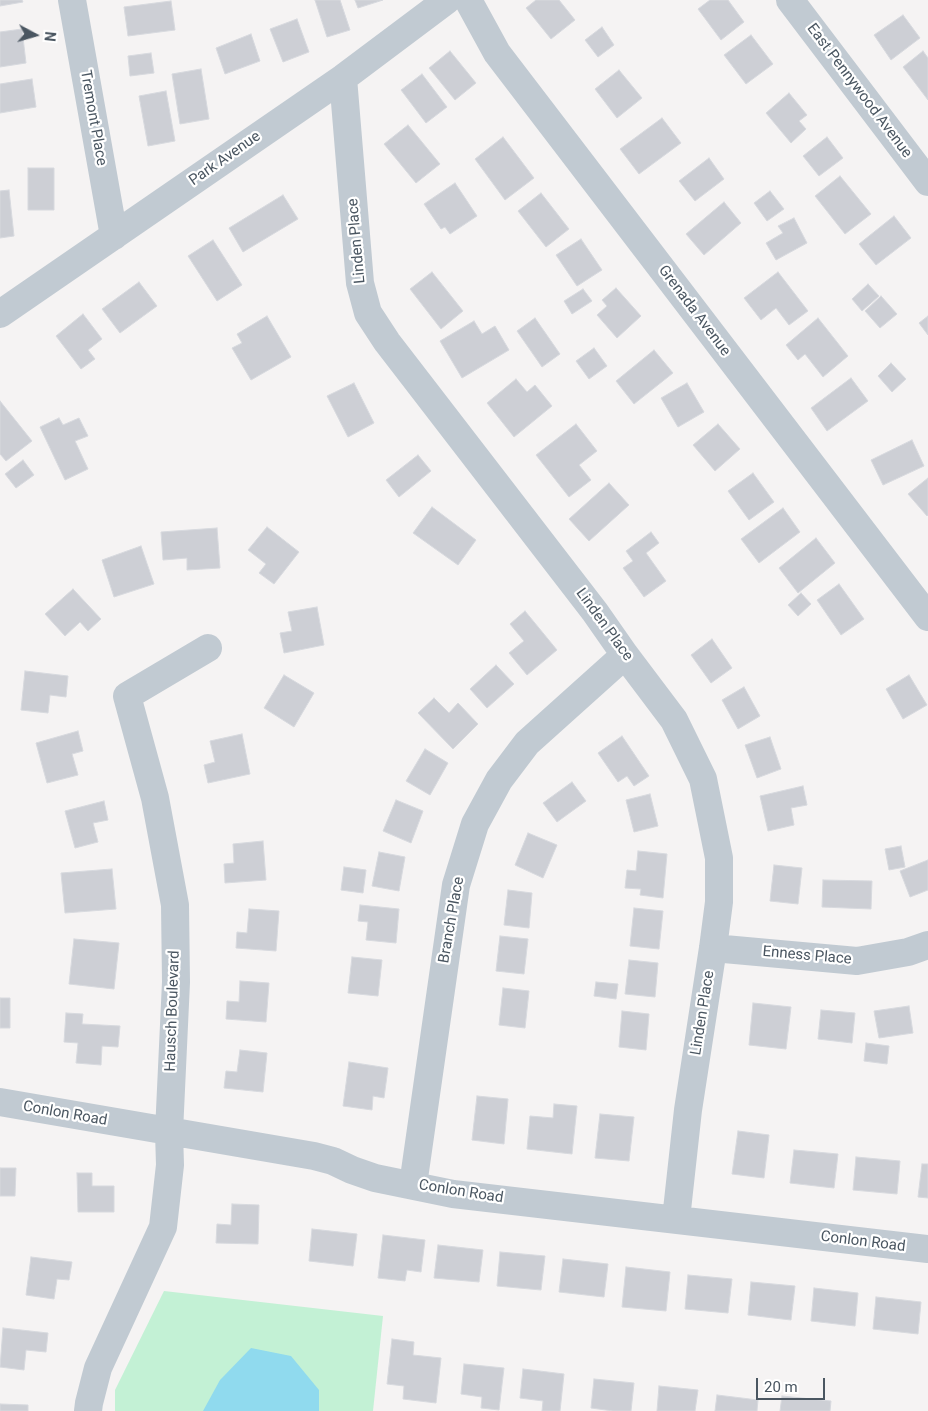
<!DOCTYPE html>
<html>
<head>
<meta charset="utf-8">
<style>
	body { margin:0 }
	#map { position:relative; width:928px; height:1411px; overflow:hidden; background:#f5f3f3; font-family:Roboto,sans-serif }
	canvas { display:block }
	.north { position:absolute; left:10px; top:10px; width:50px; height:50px; -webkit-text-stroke:4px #fff; paint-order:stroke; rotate:96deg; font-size:14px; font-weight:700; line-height:20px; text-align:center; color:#4a5661 }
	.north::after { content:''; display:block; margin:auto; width:18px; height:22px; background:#4a5661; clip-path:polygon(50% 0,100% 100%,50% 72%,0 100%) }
	.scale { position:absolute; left:756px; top:1378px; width:69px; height:22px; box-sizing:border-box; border:2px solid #4a5661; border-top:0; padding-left:6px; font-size:15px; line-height:18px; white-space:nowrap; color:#4a5661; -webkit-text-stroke:4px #fff; paint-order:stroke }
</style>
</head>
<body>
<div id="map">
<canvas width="928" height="1411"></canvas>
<div class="north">N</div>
<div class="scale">20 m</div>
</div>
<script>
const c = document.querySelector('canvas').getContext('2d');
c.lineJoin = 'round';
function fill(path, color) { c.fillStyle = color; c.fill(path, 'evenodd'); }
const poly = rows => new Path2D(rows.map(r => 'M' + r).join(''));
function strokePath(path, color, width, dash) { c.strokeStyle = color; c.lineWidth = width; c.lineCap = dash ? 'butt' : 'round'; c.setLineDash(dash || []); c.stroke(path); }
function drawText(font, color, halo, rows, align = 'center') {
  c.font = font + ' Roboto,sans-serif'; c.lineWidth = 4.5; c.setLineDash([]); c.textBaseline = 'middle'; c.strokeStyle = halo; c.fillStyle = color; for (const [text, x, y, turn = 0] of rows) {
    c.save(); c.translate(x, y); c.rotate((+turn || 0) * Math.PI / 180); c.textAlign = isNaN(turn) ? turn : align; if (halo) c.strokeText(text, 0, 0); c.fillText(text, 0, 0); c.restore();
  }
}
fill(poly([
	[164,1291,383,1316,373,1411,115,1411,115,1390]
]), '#c3f1d5');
fill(poly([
	[251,1348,291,1356,319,1390,319,1411,203,1411,220,1380]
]), '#90daee');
const building = poly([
	[0,0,22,0,23,2,0,6,0,0],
	[315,0,340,0,350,30,327,37,315,0],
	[355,0,383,0,358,8,355,0],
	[536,0,559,0,575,20,551,39,526,8,536,0],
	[710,0,728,0,744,22,721,40,698,9,710,0],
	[171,1,175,30,128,36,124,7,171,1],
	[903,15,920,38,891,60,874,35,903,15],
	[297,19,309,52,283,62,270,29,297,19],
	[602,27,614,45,598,57,585,40,602,27],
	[22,29,26,63,0,67,0,32,22,29],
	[251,34,260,61,225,74,216,48,251,34],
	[751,35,773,64,746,84,724,55,751,35],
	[450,51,476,83,455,100,429,68,450,51],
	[923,51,928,58,928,100,903,67,923,51],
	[151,53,154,73,130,76,128,56,151,53],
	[201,69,209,119,180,124,172,74,201,69],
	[619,70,642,98,617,118,595,89,619,70],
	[422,74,447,107,426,123,401,90,422,74],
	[32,79,36,107,0,113,0,84,32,79],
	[166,91,175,141,148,146,139,96,166,91],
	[789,93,807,115,799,121,806,129,791,143,766,113,789,93],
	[662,118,681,143,639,174,620,149,662,118],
	[408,125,440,164,416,183,384,144,408,125],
	[503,137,534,178,505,200,475,159,503,137],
	[827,137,843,158,819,176,803,156,827,137],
	[709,158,724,179,695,201,679,181,709,158],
	[28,168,54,168,54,210,28,210,28,168],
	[840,176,871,214,845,234,815,196,840,176],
	[455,183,477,216,450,234,445,227,441,229,424,204,455,183],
	[9,190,14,236,0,238,0,191,9,190],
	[770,191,784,209,767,221,754,203,770,191],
	[541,193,569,229,546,247,518,211,541,193],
	[283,195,298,219,243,252,229,228,283,195],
	[724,202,741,223,704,255,686,234,724,202],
	[894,216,911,238,876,265,859,244,894,216],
	[794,218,807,243,776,260,766,243,783,233,778,226,794,218],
	[581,239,602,270,577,286,556,255,581,239],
	[213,240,242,285,217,301,188,256,213,240],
	[432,272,463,311,441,329,410,289,432,272],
	[778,272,808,311,789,325,776,308,761,320,744,298,778,272],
	[139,282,157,306,120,333,102,309,139,282],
	[868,284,879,296,862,311,852,299,868,284],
	[616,288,641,316,617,338,597,315,607,306,602,300,616,288],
	[583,289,592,301,572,314,564,301,583,289],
	[881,296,897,314,880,328,865,311,881,296],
	[83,314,102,339,88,350,95,359,81,369,56,336,83,314],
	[267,316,291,357,251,380,232,348,242,343,237,334,267,316],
	[928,316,928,335,919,323,928,316],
	[535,318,560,354,542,367,517,331,535,318],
	[818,318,848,356,823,377,805,354,798,360,786,345,818,318],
	[474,321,482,334,495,326,509,350,462,378,440,341,474,321],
	[594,348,607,366,589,379,576,361,594,348],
	[654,350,673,373,634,404,616,381,654,350],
	[891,363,906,379,892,392,878,376,891,363],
	[851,378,868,401,827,431,811,408,851,378],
	[516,379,527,392,535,385,552,406,514,437,487,403,516,379],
	[354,383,374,423,348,437,327,396,354,383],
	[687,383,704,412,678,427,661,398,687,383],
	[0,401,32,441,6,461,0,454,0,401],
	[59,418,63,425,79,418,88,436,75,441,88,469,65,480,40,427,59,418],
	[576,424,597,451,579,465,591,480,569,497,536,455,576,424],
	[718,424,740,449,715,471,693,445,718,424],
	[912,440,924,466,883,485,871,460,912,440],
	[418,455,431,471,399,497,386,480,418,455],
	[23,460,34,475,16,488,5,474,23,460],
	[753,473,774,502,749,520,728,491,753,473],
	[928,478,928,515,927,516,908,494,928,478],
	[609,483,629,505,589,541,569,519,609,483],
	[432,507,476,540,458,565,413,533,432,507],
	[783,508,800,532,759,563,741,539,783,508],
	[267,527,299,552,274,584,259,573,266,564,248,550,267,527],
	[217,528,220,568,187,570,187,558,163,560,161,532,217,528],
	[651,532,659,543,646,553,666,581,644,597,623,568,633,561,626,551,651,532],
	[816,538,835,563,798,593,779,568,816,538],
	[141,546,154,584,114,597,102,560,141,546],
	[839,584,864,619,841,635,817,600,839,584],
	[73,589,101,619,88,631,80,622,65,636,45,614,73,589],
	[801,593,811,604,798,616,788,605,801,593],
	[317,607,324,645,284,653,280,633,292,631,288,612,317,607],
	[525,611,557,650,527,675,509,653,524,641,510,624,525,611],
	[712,639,732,668,711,683,691,655,712,639],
	[496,665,514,684,487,708,470,689,496,665],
	[25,671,68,676,66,697,50,695,48,713,21,710,25,671],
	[284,675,314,693,294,727,264,708,284,675],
	[909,675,927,705,903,719,886,689,909,675],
	[744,687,760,716,738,729,722,700,744,687],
	[434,698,449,713,458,703,478,724,453,749,418,713,434,698],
	[78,731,83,751,72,754,78,775,47,783,36,743,78,731],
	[242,734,250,774,208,783,204,765,215,762,210,741,242,734],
	[622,736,649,776,634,786,627,776,618,782,598,753,622,736],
	[770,737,781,769,757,778,745,745,770,737],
	[425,749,448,763,430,795,406,781,425,749],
	[572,782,586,801,557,822,543,803,572,782],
	[803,786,807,805,791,808,794,825,768,831,760,796,803,786],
	[650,794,658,826,634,832,626,800,650,794],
	[396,800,423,811,411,843,383,831,396,800],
	[104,801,108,820,93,823,98,842,75,848,65,811,104,801],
	[528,833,557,845,543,878,515,865,528,833],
	[263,841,266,880,225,883,224,864,234,863,233,844,263,841],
	[901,846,905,867,889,870,885,849,901,846],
	[638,851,667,854,663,898,640,895,641,889,625,888,627,870,636,871,638,851],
	[379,852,405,857,399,891,372,886,379,852],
	[928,860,928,890,910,897,900,871,928,860],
	[774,865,802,868,798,904,770,901,774,865],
	[344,867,366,870,363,893,341,890,344,867],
	[112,869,116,909,65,913,61,873,112,869],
	[823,880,872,881,871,909,822,907,823,880],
	[508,890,532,893,529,928,504,925,508,890],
	[360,905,399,909,396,943,366,940,368,922,358,921,360,905],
	[634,908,663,911,659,949,630,946,634,908],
	[249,909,279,911,276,951,236,948,237,932,247,933,249,909],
	[500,936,528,939,524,974,496,971,500,936],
	[74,939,119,943,114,989,69,984,74,939],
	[352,957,382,960,378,996,348,993,352,957],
	[629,960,658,963,655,997,625,994,629,960],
	[240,981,269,983,266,1022,226,1019,227,1001,239,1002,240,981],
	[596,982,618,984,616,999,594,996,596,982],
	[503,988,529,991,525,1028,499,1025,503,988],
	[0,998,10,998,10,1028,0,1028,0,998],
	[753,1003,791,1007,786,1049,749,1045,753,1003],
	[909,1006,913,1033,879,1038,874,1011,909,1006],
	[821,1010,855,1013,852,1043,818,1039,821,1010],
	[622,1011,649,1014,646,1050,619,1047,622,1011],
	[66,1013,83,1014,82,1024,120,1026,118,1047,102,1046,101,1065,76,1063,78,1043,64,1042,66,1013],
	[866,1043,889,1046,887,1064,864,1061,866,1043],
	[240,1050,267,1053,263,1092,224,1088,226,1071,237,1072,240,1050],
	[349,1062,388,1068,384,1098,373,1096,372,1110,343,1106,349,1062],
	[477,1096,508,1099,504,1144,472,1140,477,1096],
	[554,1104,577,1106,572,1154,527,1149,530,1116,553,1118,554,1104],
	[600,1114,634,1117,629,1161,595,1158,600,1114],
	[738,1131,769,1135,764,1178,732,1174,738,1131],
	[794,1150,838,1154,834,1188,790,1183,794,1150],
	[856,1157,900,1161,897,1194,853,1190,856,1157],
	[922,1164,928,1164,928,1198,918,1197,922,1164],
	[0,1168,16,1168,15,1196,0,1196,0,1168],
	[77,1173,92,1173,92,1186,114,1186,114,1212,78,1212,77,1173],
	[232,1204,259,1205,258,1244,216,1243,217,1224,231,1225,232,1204],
	[312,1229,357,1234,353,1266,309,1261,312,1229],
	[383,1235,425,1240,421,1272,407,1270,405,1281,378,1278,383,1235],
	[438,1245,483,1250,479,1282,434,1278,438,1245],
	[500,1252,545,1256,541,1290,497,1286,500,1252],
	[31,1257,72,1262,69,1280,57,1279,54,1299,26,1295,31,1257],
	[563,1259,608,1264,604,1297,559,1292,563,1259],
	[626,1267,670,1272,666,1311,622,1307,626,1267],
	[688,1275,732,1279,728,1313,685,1309,688,1275],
	[751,1282,795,1286,791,1320,748,1315,751,1282],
	[814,1288,858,1293,855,1326,811,1321,814,1288],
	[876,1297,921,1302,918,1334,873,1329,876,1297],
	[3,1328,48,1333,46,1352,26,1350,24,1370,0,1367,3,1328],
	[392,1339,414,1342,413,1355,441,1358,436,1403,403,1399,404,1386,387,1384,392,1339],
	[464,1364,504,1368,499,1410,481,1408,482,1397,461,1394,464,1364],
	[523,1369,564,1374,560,1411,542,1411,543,1401,520,1398,523,1369],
	[594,1379,634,1383,631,1411,613,1411,591,1408,594,1379],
	[659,1386,698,1390,695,1411,657,1411,659,1386],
	[717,1395,758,1400,757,1411,715,1411,717,1395],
	[782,1396,831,1401,830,1411,780,1411,782,1396],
	[0,1404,28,1405,28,1411,0,1411,0,1404]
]);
fill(building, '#cdcfd5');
strokePath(building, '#d7d9de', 1);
strokePath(poly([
	[72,0,114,236],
	[468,0,497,53,928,617],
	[790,0,928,182],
	[343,78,360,283,368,313,387,342,595,612,625,655,674,720,703,779,719,858,719,902,713,948,688,1110,676,1219],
	[0,314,343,78,447,0],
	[713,948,857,961,908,952,928,945],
	[0,1102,314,1156,333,1161,352,1170,375,1178,453,1194,928,1249],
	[413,1185,456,885,475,824,499,780,527,743,625,655],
	[88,1411,89,1403,98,1368,163,1227,170,1165,169,1132,176,982,175,905,155,798,127,696,208,648]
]), '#c1cad2', 28);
drawText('15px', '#4a5661', '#fff', [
	["East Pennywood Avenue",859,91,53],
	["Tremont Place",93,118,80],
	["Park Avenue",225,159,-35],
	["Linden Place",357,241,-95],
	["Grenada Avenue",694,311,53],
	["Linden Place",604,625,54],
	["Branch Place",452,920,-80],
	["Enness Place",807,956,5],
	["Hausch Boulevard",173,1011,-88],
	["Linden Place",703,1013,-81],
	["Conlon Road",65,1114,10],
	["Conlon Road",461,1192,9],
	["Conlon Road",863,1242,7]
]);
</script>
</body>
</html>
